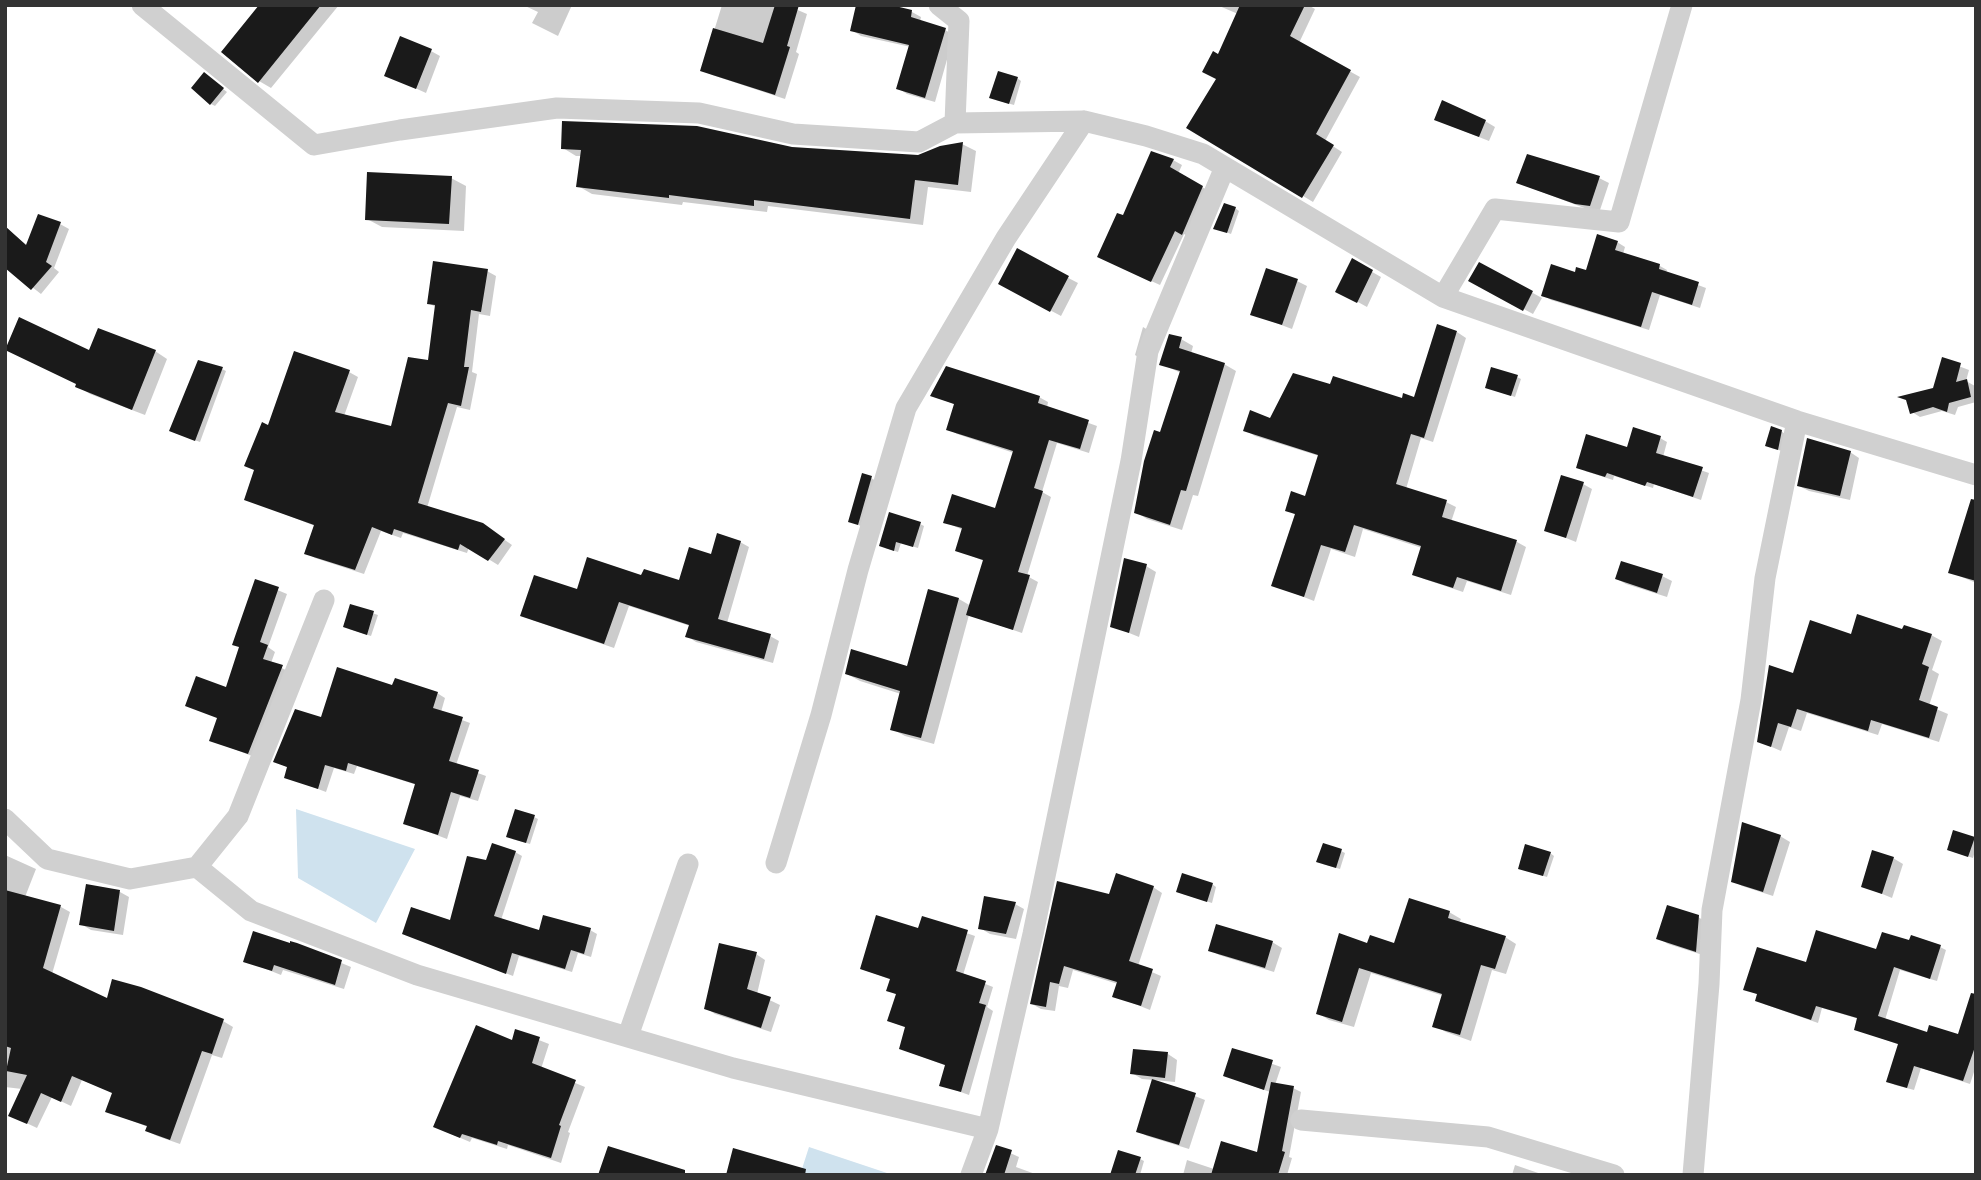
<!DOCTYPE html>
<html>
<head>
<meta charset="utf-8">
<style>
	body { margin:0 }
	#map { position:relative; width:1981px; height:1180px; overflow:hidden; background:#fff; font-family:"Archivo Narrow",sans-serif }
	canvas { display:block }
	.frame { position:absolute; inset:0; border:7px solid #333; pointer-events:none }
</style>
</head>
<body>
<div id="map">
<canvas width="1981" height="1180"></canvas>
<div class="frame"></div>
</div>
<script>
const c = document.querySelector('canvas').getContext('2d');
c.lineJoin = 'round';
function fill(path, color) { c.fillStyle = color; c.fill(path, 'evenodd'); }
const poly = rows => new Path2D(rows.map(r => 'M' + r).join(''));
function strokePath(path, color, width, dash) { c.strokeStyle = color; c.lineWidth = width; c.lineCap = dash ? 'butt' : 'round'; c.setLineDash(dash || []); c.stroke(path); }
fill(poly([
	[296,809,415,849,376,923,298,878],
	[809,1147,893,1175,800,1175]
]), '#cfe2ee');
fill(poly([
	[261,5,339,5,271,88,259,81],
	[523,5,572,5,558,36,532,23,538,12],
	[722,5,786,5,807,14,796,52,799,54,785,99,712,75,702,70],
	[883,5,912,12,921,17,920,22,945,30,954,35,935,102,907,94,898,88,911,47,861,36,852,30],
	[1217,5,1308,5,1315,9,1299,43,1360,77,1325,141,1342,152,1313,202,1189,127,1218,79,1219,56,1238,14],
	[431,51,440,56,426,93,386,75],
	[208,77,227,92,215,106,211,104],
	[1017,78,1021,81,1014,105,996,100],
	[1485,121,1495,127,1489,141,1446,124],
	[962,144,976,151,971,192,928,187,923,225,768,206,767,212,683,202,682,205,592,194,578,186,582,156,576,156,563,148,792,149,918,157],
	[1173,160,1182,165,1178,174,1211,192,1191,238,1184,234,1160,285,1107,261],
	[451,178,466,186,464,231,382,227,367,219],
	[1599,178,1609,183,1600,210,1587,209,1518,183],
	[1235,208,1239,211,1231,234,1220,230],
	[60,224,69,229,54,268,59,272,41,294,5,266,6,229,28,246],
	[1617,242,1625,247,1623,254,1660,266,1667,270,1666,273,1706,288,1700,308,1660,295,1649,330,1551,300,1543,295,1576,274,1587,272],
	[1017,251,1078,283,1061,316,1010,289],
	[1353,261,1381,277,1367,307,1347,296],
	[1480,264,1542,298,1533,314,1470,280],
	[487,271,496,276,490,316,479,314,472,372,477,374,470,410,457,407,427,508,492,531,512,545,498,565,469,547,467,553,403,533,401,538,381,531,364,574,315,558,306,553,315,526,246,499,269,427,349,372,358,377,344,416,393,428,429,362,436,307,428,303],
	[1297,281,1307,286,1292,329,1252,314],
	[1143,327,1148,330,1138,357,1135,355],
	[1457,332,1466,338,1433,442,1421,438,1406,489,1446,502,1456,507,1451,522,1517,542,1526,547,1511,595,1467,581,1463,592,1424,579,1414,574,1422,548,1363,529,1355,557,1331,549,1314,601,1273,585,1296,515,1287,510,1306,498,1319,456,1255,436,1245,430,1271,420,1332,386,1403,400,1415,399],
	[1181,339,1193,346,1191,354,1224,364,1236,371,1198,496,1193,495,1182,530,1147,519,1136,512,1181,373,1161,364],
	[155,351,167,359,145,415,90,394,77,386,90,352],
	[1943,360,1969,370,1966,381,1975,386,1976,402,1958,407,1955,415,1942,411,1920,417,1912,412,1934,389],
	[222,369,226,371,200,442,175,433],
	[1517,377,1521,379,1515,397,1491,389],
	[932,395,1039,397,1048,402,1047,408,1097,426,1089,453,1057,443,1042,492,1051,497,1027,576,1038,582,1022,633,969,615,934,744,905,736,892,729,901,694,860,681,847,674,908,668,929,591,959,599,971,606,984,561,957,550,963,530,945,522,996,511,1014,453,957,434,948,429,956,405],
	[1781,431,1785,434,1782,451,1771,448],
	[1660,438,1667,442,1663,457,1709,473,1701,500,1654,484,1653,488,1614,476,1613,480,1585,471,1628,449],
	[1850,452,1859,458,1850,500,1809,491,1799,486],
	[871,478,881,484,867,529,850,521],
	[1583,484,1592,489,1576,542,1546,530],
	[1976,514,1976,583,1950,572],
	[920,524,924,526,918,548,901,543,898,552,885,548],
	[740,542,749,547,727,623,770,636,779,641,773,663,696,642,687,636,690,626,629,606,614,648,532,620,523,615,578,591,643,577,680,582,712,556],
	[1622,563,1662,576,1672,581,1667,597,1626,584,1617,579],
	[1146,566,1156,572,1139,637,1112,626],
	[256,581,287,594,268,647,275,652,271,663,290,672,257,758,211,740,218,718,187,705,227,689,241,647],
	[351,606,378,615,371,636,349,629],
	[1904,631,1931,635,1942,641,1932,670,1939,674,1929,706,1948,714,1939,742,1882,724,1878,735,1807,713,1801,731,1789,727,1781,751,1758,741,1794,676,1852,636],
	[394,687,437,693,445,698,441,712,470,723,456,765,486,776,478,801,460,796,447,839,405,823,417,785,357,766,354,774,334,768,326,792,286,777,289,768,276,762,323,719],
	[534,817,538,819,530,844,512,839],
	[1780,836,1790,842,1773,896,1742,886,1733,881],
	[1974,838,1976,848,1973,858,1954,852],
	[1341,851,1345,853,1340,869,1323,864],
	[515,852,522,856,501,920,540,932,590,930,597,934,591,957,578,953,572,972,519,956,513,976,404,934,451,922,488,862],
	[1550,853,1554,856,1547,877,1524,870],
	[5,855,36,869,25,897,61,907,70,912,52,974,108,1000,223,1021,233,1027,222,1058,212,1055,180,1144,157,1136,147,1131,148,1127,107,1111,114,1093,82,1080,71,1106,52,1097,37,1128,20,1120,22,1089,5,1087],
	[1893,858,1903,864,1892,898,1863,886],
	[1212,884,1216,887,1212,903,1183,894],
	[87,886,120,892,129,897,123,935,91,930,81,924],
	[1153,887,1162,893,1138,966,1161,976,1150,1010,1115,996,1118,984,1073,970,1068,988,1059,986,1055,1011,1041,1009,1032,1004,1110,897],
	[1015,904,1024,909,1016,939,990,934,980,928],
	[1449,912,1461,919,1459,923,1505,937,1516,944,1506,974,1492,970,1471,1041,1446,1032,1435,1026,1444,996,1371,973,1354,1027,1329,1020,1318,1013,1368,945,1395,945],
	[1698,917,1708,923,1706,956,1668,944,1658,938],
	[923,918,975,936,963,975,993,987,987,1007,993,1011,969,1095,941,1085,947,1066,901,1049,907,1028,889,1021,897,995,888,990,892,980,862,969,919,930],
	[1272,942,1282,948,1274,972,1219,955,1210,950],
	[1910,942,1940,947,1946,950,1937,981,1900,970,1885,1020,1928,1034,1959,1036,1976,1011,1976,1066,1970,1084,1921,1068,1914,1090,1895,1085,1888,1081,1900,1045,1856,1029,1859,1019,1822,1008,1818,1023,1764,1004,1759,995,1752,992,1807,964,1878,951],
	[296,944,351,967,344,989,283,970,281,975,246,961],
	[756,954,765,960,757,994,780,1005,771,1032,715,1014,706,1008],
	[516,1031,549,1044,541,1069,585,1087,568,1132,570,1133,561,1163,508,1145,507,1149,472,1138,470,1142,444,1131,513,1042],
	[1233,1050,1281,1067,1275,1085,1293,1088,1301,1092,1289,1157,1292,1158,1287,1175,1183,1175,1187,1160,1214,1169,1259,1155,1270,1092,1225,1076],
	[1168,1054,1177,1060,1175,1082,1154,1080,1205,1100,1189,1149,1147,1136,1138,1131,1154,1080,1142,1079,1132,1073],
	[997,1147,1019,1157,1016,1167,1038,1175,987,1175],
	[1140,1159,1144,1161,1140,1175,1123,1175],
	[1515,1165,1544,1175,1512,1175]
]), '#0003');
fill(poly([
	[259,5,321,5,258,83,221,52],
	[775,5,799,5,787,46,790,47,775,95,700,71,713,28,763,43],
	[856,5,891,5,912,10,911,17,946,28,925,98,896,89,909,45,850,31],
	[1240,5,1305,5,1290,36,1351,70,1316,134,1334,145,1302,198,1186,128,1216,79,1202,72,1213,51,1218,54],
	[400,36,432,49,416,89,384,76],
	[998,71,1018,77,1009,104,989,98],
	[204,72,224,88,210,105,191,88],
	[1442,100,1486,120,1479,137,1434,120],
	[562,121,697,126,792,147,918,155,940,146,963,142,958,185,915,180,910,219,754,200,754,206,669,195,669,198,576,187,581,150,561,149],
	[1151,151,1174,159,1170,167,1203,186,1182,235,1175,231,1151,282,1097,257,1117,213,1123,215],
	[1527,154,1600,176,1590,206,1575,204,1516,183],
	[367,172,452,176,449,224,365,220],
	[1224,203,1236,207,1227,233,1213,229],
	[38,214,61,222,46,262,52,266,31,290,5,268,5,226,26,245],
	[1597,234,1618,241,1615,250,1660,264,1659,269,1699,282,1692,305,1652,292,1641,327,1541,296,1551,264,1575,272,1576,267,1586,270],
	[1017,248,1069,276,1050,312,998,284],
	[1352,258,1373,270,1357,303,1335,292],
	[433,261,488,269,481,312,471,310,464,367,469,367,461,406,448,403,418,503,483,523,505,539,488,561,460,544,458,550,394,529,392,535,372,527,355,570,304,554,314,525,244,500,254,470,244,466,262,422,268,425,294,351,350,370,335,412,391,426,408,357,428,360,435,305,427,304],
	[1479,262,1533,291,1523,311,1468,281],
	[1266,268,1298,279,1282,325,1250,315],
	[19,317,89,350,98,328,156,350,132,410,75,387,76,384,5,350],
	[1437,324,1457,331,1424,438,1411,434,1396,484,1447,500,1442,517,1517,540,1501,591,1457,577,1453,588,1412,575,1421,546,1354,525,1345,552,1321,545,1304,597,1271,586,1295,514,1285,511,1291,491,1305,496,1318,455,1243,431,1250,410,1270,418,1293,373,1330,384,1333,376,1402,398,1403,393,1414,397],
	[1169,334,1182,337,1179,348,1225,363,1186,491,1181,490,1170,525,1134,513,1144,461,1154,430,1160,432,1180,371,1159,365],
	[1942,357,1961,363,1956,382,1967,379,1971,397,1949,403,1947,412,1933,407,1910,414,1906,400,1897,397,1933,388],
	[198,360,223,367,195,441,169,431],
	[946,366,1040,396,1038,403,1089,420,1080,449,1049,440,1034,488,1043,491,1018,572,1030,575,1013,630,966,615,983,560,955,551,962,528,943,523,952,494,995,508,1013,451,946,430,954,404,930,396],
	[1491,367,1518,375,1511,396,1485,388],
	[1771,426,1782,430,1778,450,1765,446],
	[1633,427,1661,436,1656,453,1703,467,1693,497,1647,482,1645,486,1607,473,1605,477,1576,468,1586,434,1627,447],
	[1807,438,1851,451,1840,496,1797,486],
	[862,473,872,476,858,525,848,522],
	[1561,475,1584,482,1566,538,1544,531],
	[1971,499,1976,500,1976,581,1948,573],
	[889,512,921,522,913,547,896,542,894,551,879,546],
	[717,533,741,541,718,619,771,634,764,659,685,637,689,625,619,602,604,644,520,616,534,575,577,589,587,557,641,575,644,569,679,580,689,547,711,554],
	[1124,558,1147,564,1129,633,1110,627],
	[1621,561,1663,574,1657,593,1615,579],
	[255,579,279,587,260,642,268,645,263,659,283,665,248,754,209,741,217,718,185,706,196,676,226,687,239,647,232,645],
	[928,589,959,598,921,738,890,730,900,691,845,674,851,649,907,666],
	[350,604,374,611,367,635,343,627],
	[1857,614,1902,629,1904,625,1932,634,1922,664,1929,667,1919,700,1938,707,1929,738,1871,720,1868,731,1797,709,1791,727,1778,723,1771,747,1757,742,1769,665,1793,673,1810,620,1851,634],
	[337,667,392,685,395,678,438,692,433,708,463,717,449,761,479,770,470,798,451,792,438,835,403,824,415,784,348,763,346,771,325,765,318,789,284,778,287,767,273,762,295,709,321,717],
	[515,809,535,815,526,843,506,837],
	[1742,822,1781,835,1763,892,1731,882],
	[1953,830,1975,837,1968,857,1947,850],
	[492,843,516,851,494,916,539,930,543,915,591,928,584,954,571,950,565,969,512,953,506,974,402,934,411,907,450,920,467,856,486,860],
	[1323,843,1342,849,1336,868,1316,862],
	[1525,844,1551,852,1543,876,1518,869],
	[1872,850,1894,857,1882,894,1861,887],
	[1116,873,1154,886,1129,961,1153,969,1141,1006,1112,997,1117,982,1064,966,1059,984,1050,982,1046,1007,1030,1004,1057,881,1109,894],
	[1182,873,1213,883,1207,902,1176,892],
	[86,884,120,890,114,931,79,925],
	[5,890,61,905,43,968,107,998,112,979,141,987,224,1019,212,1054,202,1051,170,1140,145,1131,147,1126,105,1112,112,1093,72,1076,61,1102,41,1093,27,1124,8,1116,27,1075,6,1071,11,1048,5,1046],
	[984,896,1016,902,1006,934,978,929],
	[1409,898,1450,911,1448,918,1506,936,1495,969,1481,965,1460,1035,1432,1027,1442,994,1359,968,1342,1022,1316,1014,1339,933,1367,943,1370,935,1394,943],
	[1667,905,1699,915,1696,952,1656,939],
	[876,915,918,928,922,916,968,930,956,971,986,981,979,1003,986,1005,961,1092,939,1086,945,1065,899,1049,905,1027,887,1021,896,994,886,991,890,979,860,969],
	[1216,924,1273,941,1265,968,1208,951],
	[1816,930,1876,949,1882,932,1909,940,1911,935,1941,945,1930,979,1894,967,1878,1016,1927,1032,1929,1025,1958,1034,1971,993,1976,994,1976,1044,1963,1081,1914,1066,1907,1088,1886,1082,1898,1044,1854,1030,1857,1018,1816,1006,1811,1020,1755,1001,1757,994,1743,990,1757,947,1806,962],
	[253,931,290,943,290,941,297,943,342,960,335,985,274,965,272,971,243,962],
	[719,943,757,952,747,989,771,997,761,1028,704,1009],
	[476,1025,512,1040,515,1029,540,1037,532,1063,576,1080,559,1125,561,1126,551,1158,498,1141,497,1145,462,1134,460,1138,433,1127],
	[1232,1048,1273,1060,1264,1090,1223,1076],
	[1133,1049,1168,1052,1165,1078,1130,1074],
	[1152,1079,1196,1093,1179,1145,1136,1132],
	[1271,1082,1294,1086,1282,1151,1285,1152,1278,1175,1211,1175,1221,1141,1257,1152],
	[996,1145,1012,1150,1004,1175,985,1175],
	[608,1146,685,1170,685,1175,598,1175],
	[733,1148,806,1169,805,1175,726,1175],
	[1118,1150,1141,1157,1135,1175,1110,1175]
]), '#1a1a1a');
strokePath(poly([
	[142,5,314,145,400,130,557,108,699,113,793,134,919,142,955,123,1084,121,1146,136,1203,154,1443,297,1797,421,1976,475],
	[939,5,959,21,955,123],
	[1443,297,1495,209,1619,222,1682,5],
	[5,819,47,859,130,879,197,867,238,816,324,600],
	[776,863,821,715,858,570,906,408,1006,238,1084,121],
	[197,867,251,911,417,975,733,1068,988,1129],
	[628,1036,688,864],
	[1301,1120,1488,1137,1614,1175],
	[971,1175,988,1129,1033,934,1131,461,1148,351,1225,167],
	[1693,1175,1709,984,1712,910,1751,700,1765,578,1797,421]
]), '#d0d0d0', 21);
</script>
</body>
</html>
